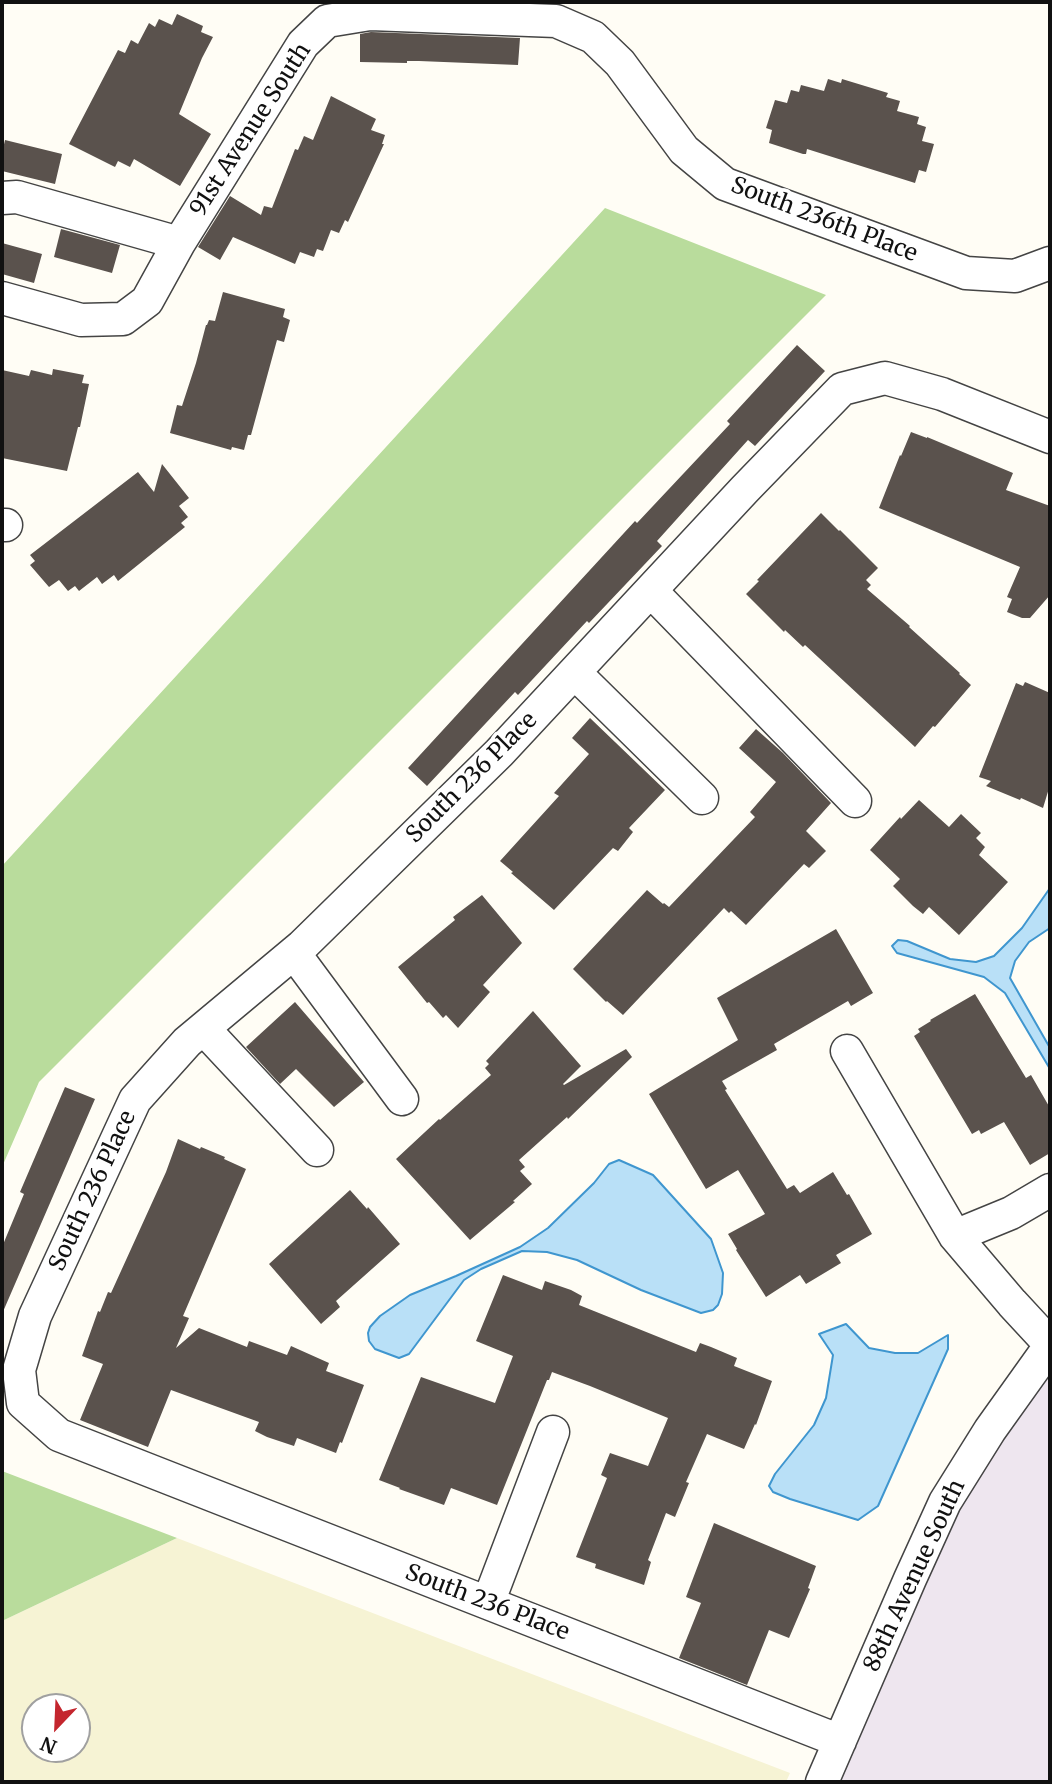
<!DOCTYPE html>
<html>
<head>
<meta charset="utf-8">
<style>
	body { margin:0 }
	#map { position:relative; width:1052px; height:1784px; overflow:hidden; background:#fffdf5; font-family:Merriweather,serif }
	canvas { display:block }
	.frame { position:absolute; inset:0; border:4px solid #111; pointer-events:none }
	.north { position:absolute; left:21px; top:1693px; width:70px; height:70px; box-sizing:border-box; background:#fff; border:2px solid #a0a0a0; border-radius:50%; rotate:203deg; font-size:19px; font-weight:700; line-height:28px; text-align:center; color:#111 }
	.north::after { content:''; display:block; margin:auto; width:24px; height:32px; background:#c4262e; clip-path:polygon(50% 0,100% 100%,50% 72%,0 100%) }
</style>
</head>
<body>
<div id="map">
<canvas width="1052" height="1784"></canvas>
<div class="frame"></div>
<div class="north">N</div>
</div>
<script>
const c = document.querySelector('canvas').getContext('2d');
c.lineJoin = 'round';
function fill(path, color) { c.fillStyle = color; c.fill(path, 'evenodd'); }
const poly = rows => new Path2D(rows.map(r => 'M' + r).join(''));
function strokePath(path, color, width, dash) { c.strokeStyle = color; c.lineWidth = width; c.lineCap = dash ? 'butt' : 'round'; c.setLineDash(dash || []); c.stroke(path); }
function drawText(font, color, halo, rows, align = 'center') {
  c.font = font + ' Merriweather,serif'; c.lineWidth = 7; c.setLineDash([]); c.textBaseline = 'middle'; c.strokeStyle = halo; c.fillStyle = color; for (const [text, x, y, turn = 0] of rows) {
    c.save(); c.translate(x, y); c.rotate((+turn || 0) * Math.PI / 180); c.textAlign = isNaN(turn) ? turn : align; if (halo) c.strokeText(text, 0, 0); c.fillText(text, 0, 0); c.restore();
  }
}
fill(poly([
	[1050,1346,1050,1782,826,1782,910,1579]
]), '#eee6ef');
fill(poly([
	[177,1538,790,1773,786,1782,2,1782,2,1621],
	[35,1707,77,1707,77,1749,35,1749]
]), '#f6f3d4');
fill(poly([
	[605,208,826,295,39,1082,2,1167,2,866],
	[2,1471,177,1538,2,1621]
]), '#b9dc9c');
const water = poly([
	[1050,888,1050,928,1029,942,1015,961,1010,978,1050,1048,1050,1069,1005,993,984,977,897,953,892,946,898,940,907,941,950,959,976,962,994,956,1022,928,1050,888],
	[619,1160,653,1175,711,1239,723,1273,722,1294,718,1305,713,1310,701,1313,641,1290,577,1260,547,1252,522,1251,481,1269,464,1280,409,1354,399,1358,375,1349,369,1341,368,1333,370,1327,380,1316,410,1295,456,1276,520,1247,548,1228,594,1183,609,1164,619,1160],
	[846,1324,869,1348,895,1353,918,1353,948,1335,948,1349,878,1506,858,1520,790,1499,773,1492,769,1486,775,1474,814,1425,826,1398,833,1355,819,1334,846,1324]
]);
fill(water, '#b9e0f7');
strokePath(water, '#3f96cf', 2);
fill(poly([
	[177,14,203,26,201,32,213,37,202,58,179,114,211,134,180,186,134,159,130,167,118,161,115,167,69,144,118,50,125,53,131,40,138,44,149,23,155,27,159,19,172,25],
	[371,32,520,38,518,65,419,61,407,61,407,63,360,62,360,34],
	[828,79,841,83,842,79,888,93,886,97,900,101,897,111,919,117,917,124,926,127,922,141,934,144,926,172,919,170,915,183,807,149,806,154,803,154,769,143,772,130,766,128,775,100,787,103,791,90,799,92,801,85,824,91],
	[331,96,376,119,371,130,385,135,382,144,384,144,348,222,345,220,339,233,331,230,323,251,317,249,314,257,300,252,295,264,233,237,220,260,198,247,230,196,261,215,264,206,272,208,295,149,298,150,304,136,313,140],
	[5,140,62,154,55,184,2,171,2,153],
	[61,229,120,245,112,273,54,257],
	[2,243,42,254,34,283,2,274],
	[223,292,285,309,283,317,290,320,284,342,277,340,251,435,248,435,244,450,232,447,231,450,170,433,177,405,182,406,196,363,206,325,207,325,209,320,215,321],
	[797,345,825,371,755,446,748,440,657,541,662,546,589,623,587,621,518,695,515,692,427,786,408,768,635,521,637,523,730,424,727,421],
	[53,369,84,375,82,383,89,384,80,427,78,427,67,471,2,458,2,370,29,376,31,370,52,375],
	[911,432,927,438,927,437,1013,473,1006,490,1050,506,1050,595,1030,618,1022,618,1007,612,1012,599,1007,597,1020,567,879,508,900,455,901,456],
	[162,464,189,498,179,506,188,517,181,523,185,527,118,581,114,575,102,584,97,577,79,591,75,586,68,591,59,580,49,587,30,565,35,561,30,555,138,472,154,492],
	[821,513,839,531,840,530,878,568,866,580,871,585,867,589,910,626,909,627,960,673,959,674,971,685,935,727,933,726,915,747,805,645,803,647,785,630,784,632,746,594,759,581,757,580],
	[1025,682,1050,693,1050,785,1043,808,1021,798,1020,800,986,786,991,781,979,777,1016,683,1023,686],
	[590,718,665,790,629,828,633,832,618,851,613,848,554,910,511,873,513,872,500,861,559,796,554,793,589,754,572,738],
	[756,729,783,753,831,803,806,831,826,851,809,868,804,864,746,925,731,911,729,913,724,908,623,1015,607,1001,606,1002,573,969,647,890,663,904,664,903,669,907,755,817,750,812,776,782,739,748],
	[919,800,949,827,961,814,981,833,976,838,985,847,979,855,1008,882,959,935,929,907,923,914,913,906,893,886,900,879,870,850,900,817,901,819],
	[482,895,522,943,483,985,490,992,458,1028,446,1015,443,1018,429,1002,427,1003,398,967,455,920,453,917],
	[836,929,873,993,851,1006,848,1001,774,1044,777,1050,722,1081,727,1089,725,1090,787,1189,794,1185,800,1193,833,1172,847,1195,849,1194,872,1234,836,1255,841,1263,806,1284,800,1275,766,1297,736,1250,737,1249,728,1234,765,1214,738,1170,706,1189,649,1094,738,1040,717,998],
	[975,994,1026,1078,1031,1075,1050,1108,1050,1153,1030,1165,1004,1122,981,1134,979,1130,972,1134,914,1036,920,1032,918,1029,931,1021,930,1020],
	[295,1002,364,1082,334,1107,296,1069,280,1084,246,1047],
	[533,1011,581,1066,563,1084,564,1085,626,1049,632,1057,568,1119,567,1117,519,1160,525,1167,520,1171,532,1184,513,1201,515,1202,470,1240,396,1159,439,1119,440,1120,491,1075,485,1068,489,1064,486,1061],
	[65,1087,95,1099,2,1314,2,1247,24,1194,20,1192],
	[178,1139,200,1149,201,1147,225,1157,224,1159,246,1169,183,1316,189,1318,176,1348,199,1328,247,1347,249,1341,287,1355,291,1346,329,1363,326,1371,364,1385,342,1443,340,1442,336,1453,297,1438,294,1446,267,1437,255,1431,259,1422,171,1390,148,1447,80,1420,103,1364,82,1356,98,1311,100,1312,108,1292,111,1293,166,1172],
	[350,1190,367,1209,368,1207,400,1244,336,1301,340,1307,321,1324,269,1264],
	[503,1275,542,1290,545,1281,571,1290,582,1296,579,1305,696,1352,700,1343,711,1347,737,1358,734,1366,772,1381,756,1425,755,1424,744,1449,707,1434,686,1482,689,1483,675,1517,666,1513,648,1560,651,1562,644,1585,595,1568,596,1564,576,1557,607,1478,601,1475,610,1453,648,1466,668,1418,590,1386,552,1372,549,1380,547,1380,497,1505,451,1488,444,1505,399,1489,400,1488,379,1480,421,1377,495,1403,513,1356,476,1341],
	[714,1523,816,1566,808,1588,810,1589,789,1638,769,1630,747,1685,679,1658,701,1603,686,1597]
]), '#5a524d');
const minor = poly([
	[2,198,17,197,179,243,303,44,327,21,370,14,556,21,593,37,620,63,684,150,725,184,966,273,1015,276,1050,263],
	[2,298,81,320,123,319,147,301,179,243],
	[2,525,6,525],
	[651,591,855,801],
	[575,673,702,798],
	[294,953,402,1099],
	[204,1029,317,1150],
	[847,1051,955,1236,1012,1303,1050,1344],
	[955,1236,1011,1213,1050,1190],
	[488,1603,553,1432],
	[840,1741,59,1435,23,1403,19,1370,35,1316,135,1100,187,1042,302,946,499,753,745,489,842,389,885,378,942,394,1050,437],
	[822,1782,910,1579,945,1502,990,1430,1050,1346]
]);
strokePath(minor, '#444', 35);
strokePath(minor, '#fff', 32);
drawText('23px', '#111', '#fff', [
	["91st Avenue South",251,130,-57],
	["South 236th Place",824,220,21],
	["South 236 Place",472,778,-45],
	["South 236 Place",93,1191,-65],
	["88th Avenue South",915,1576,-65],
	["South 236 Place",487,1603,21]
]);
</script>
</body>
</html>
